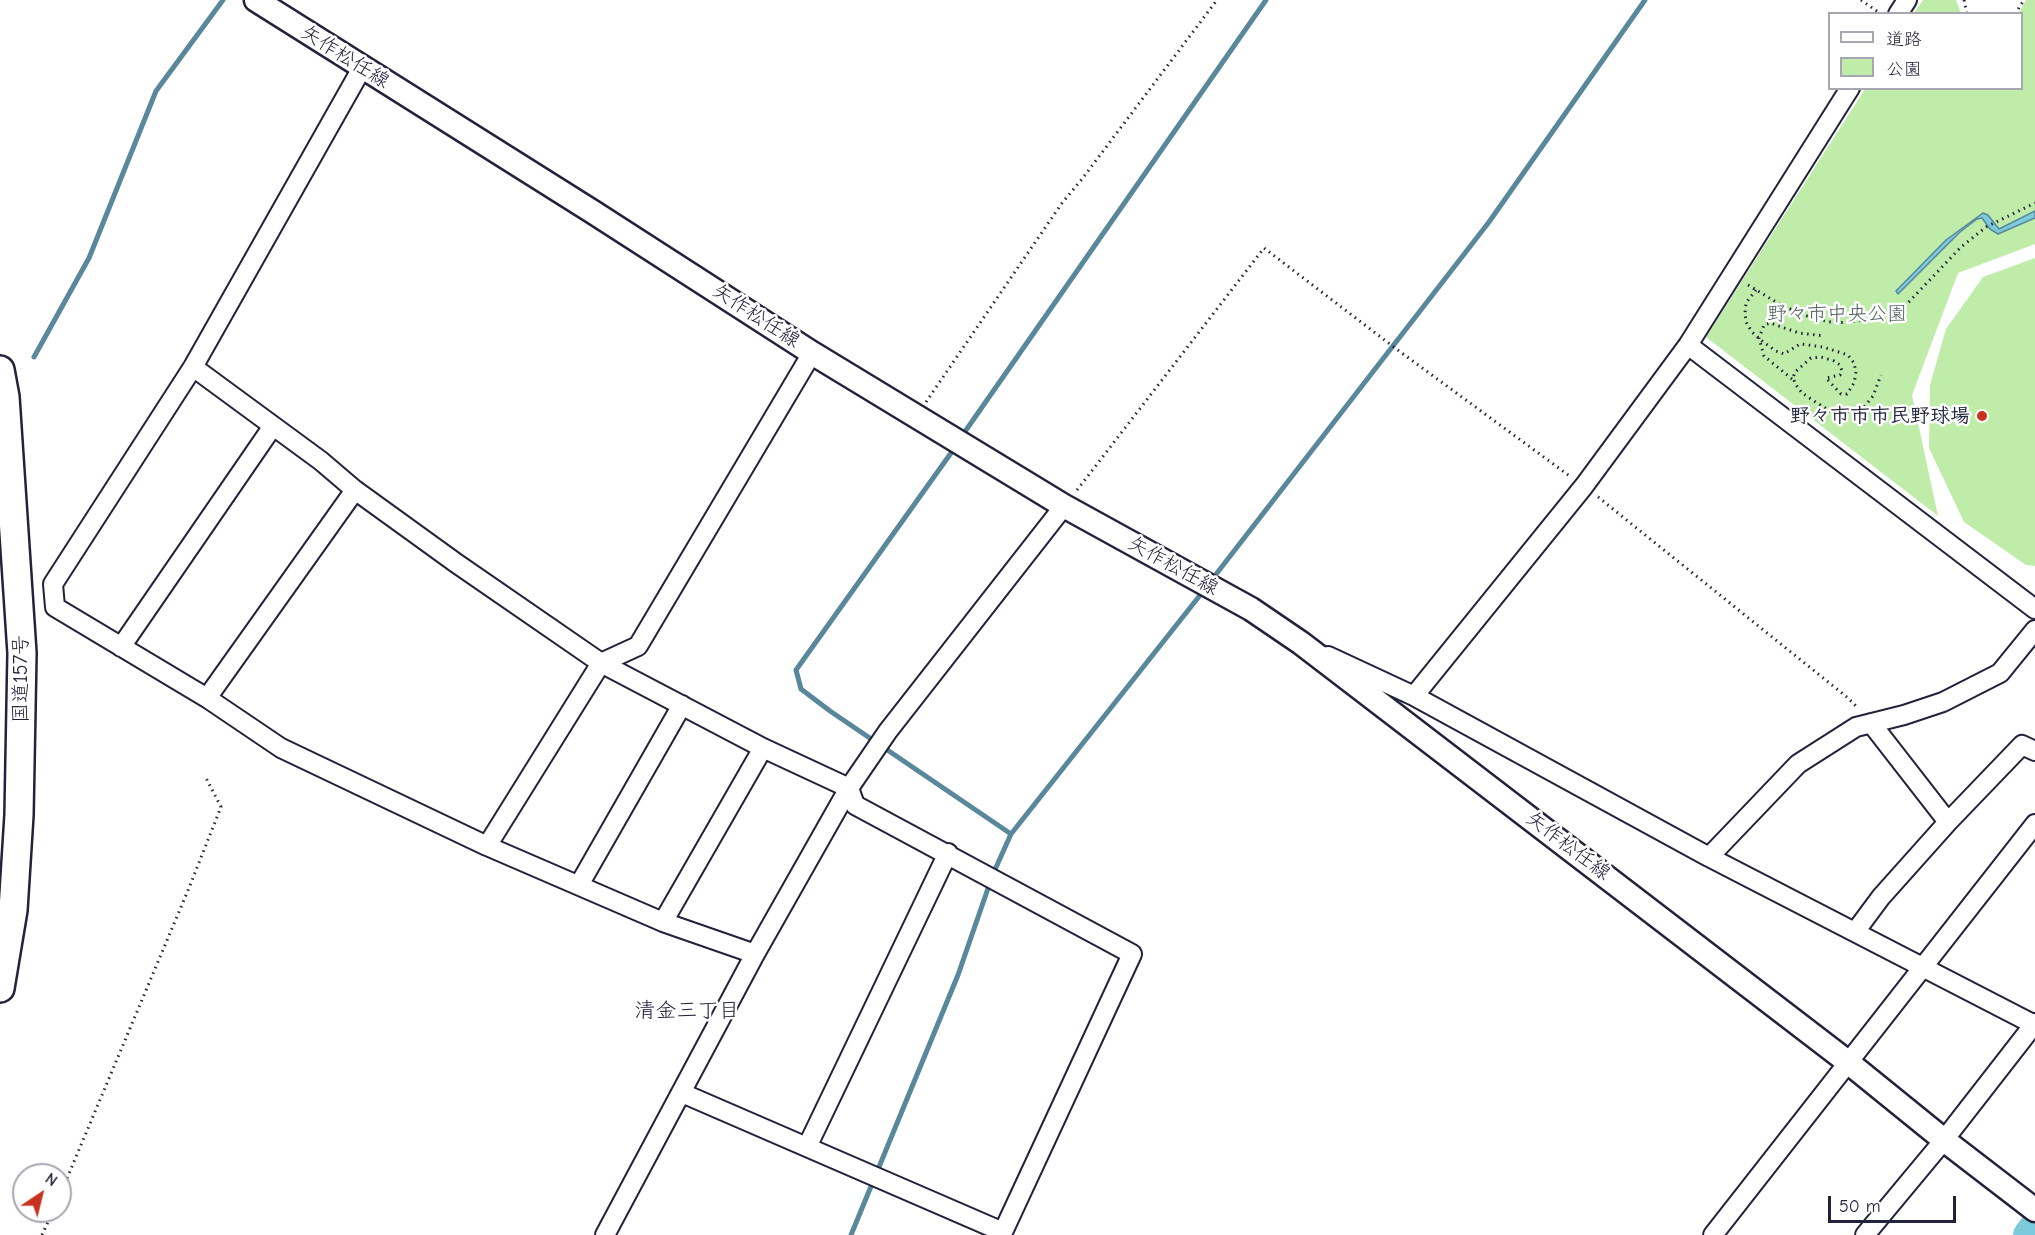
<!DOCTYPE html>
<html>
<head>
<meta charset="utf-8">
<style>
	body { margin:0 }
	#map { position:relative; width:2035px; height:1235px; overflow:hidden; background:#fff; font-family:"Comic Neue","Klee One",sans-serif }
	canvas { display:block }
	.legend { position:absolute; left:1828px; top:12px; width:195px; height:78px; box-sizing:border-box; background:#fff; border:2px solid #a7a7b1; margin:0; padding:8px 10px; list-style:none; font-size:18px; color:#22223b }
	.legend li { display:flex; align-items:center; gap:12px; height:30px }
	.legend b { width:30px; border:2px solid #a7a7b1 }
	.north { position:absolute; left:12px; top:1163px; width:60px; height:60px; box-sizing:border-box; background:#fff; border:2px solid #a7a7b1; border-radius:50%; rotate:35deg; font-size:16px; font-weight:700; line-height:24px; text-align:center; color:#22223b }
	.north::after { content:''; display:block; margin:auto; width:21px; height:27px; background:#c8321e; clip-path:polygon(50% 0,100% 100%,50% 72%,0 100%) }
	.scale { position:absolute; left:1828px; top:1196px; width:128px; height:27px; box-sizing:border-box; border:3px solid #22223b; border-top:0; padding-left:8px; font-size:18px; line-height:21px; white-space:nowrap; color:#22223b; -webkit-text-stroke:4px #fff; paint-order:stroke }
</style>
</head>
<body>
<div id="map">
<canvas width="2035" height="1235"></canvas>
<ul class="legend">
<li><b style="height:8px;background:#fff"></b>道路</li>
<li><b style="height:16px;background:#bfeca9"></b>公園</li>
</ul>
<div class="north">N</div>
<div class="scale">50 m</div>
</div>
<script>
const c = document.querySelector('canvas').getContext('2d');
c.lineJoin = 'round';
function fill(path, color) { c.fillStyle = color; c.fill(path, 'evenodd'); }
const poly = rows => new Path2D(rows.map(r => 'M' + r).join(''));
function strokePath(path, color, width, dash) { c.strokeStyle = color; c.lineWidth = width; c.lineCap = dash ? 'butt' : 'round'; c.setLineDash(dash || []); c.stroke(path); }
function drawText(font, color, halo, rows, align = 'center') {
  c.font = font + ' "Comic Neue","Klee One",sans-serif'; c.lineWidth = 5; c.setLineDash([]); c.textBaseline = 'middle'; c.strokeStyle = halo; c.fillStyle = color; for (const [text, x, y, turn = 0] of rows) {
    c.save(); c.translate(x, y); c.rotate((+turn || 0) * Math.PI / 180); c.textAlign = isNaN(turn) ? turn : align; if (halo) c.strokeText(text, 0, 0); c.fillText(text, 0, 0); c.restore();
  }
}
fill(poly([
	[1923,0,1956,0,1961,13,1914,13],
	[2026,0,2035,0,2035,244,1958,273,1912,395,1938,516,1706,337,1865,89,2022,88,2022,14,2019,13],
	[2035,258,2035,566,2026,565,1964,522,1929,448,1930,385,1946,329,1983,277]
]), '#bfeca9');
const water = poly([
	[2035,211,2035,218,1998,234,1990,229,1982,218,1977,219,1960,232,1898,294,1896,291,1946,240,1983,213,1988,215,1999,229,2035,211]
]);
fill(water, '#7dcadc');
strokePath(water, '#59879c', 1.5);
strokePath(poly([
	[34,357,89,258,156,91,223,0],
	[964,433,1266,0],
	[951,453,796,670,801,689,830,711,1011,834],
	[1217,573,1489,222,1645,0],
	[851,1235,958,975,993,874,1011,834,1201,594]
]), '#59879c', 5);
strokePath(poly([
	[2028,1235,2035,1226]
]), '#7dcadc', 30);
const minor = poly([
	[1898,14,1907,0],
	[362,68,193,367,53,584,55,607,207,698,281,748,487,846],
	[1688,345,2035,609],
	[193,367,321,461,355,490,456,563,601,663,763,748],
	[121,647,273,426],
	[1328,656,1414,696,1584,486,1688,345,1850,88],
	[1414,696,1709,857,2035,1025],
	[207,698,355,490],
	[1871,723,1948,822,2022,745,2035,751],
	[1709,857,1798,764,1856,727,1904,715,1943,702,2000,673,2035,630],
	[579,885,682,705],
	[663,922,763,748,849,788,855,805,1132,954,1003,1232,682,1093],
	[1855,932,1881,897,1948,822],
	[755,954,663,922,487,846,601,663,638,646,812,353],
	[807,1147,948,853],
	[605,1235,755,954,849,788,888,731,1064,506],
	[1713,1235,2035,824],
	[1865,1235,1944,1140,2035,1023]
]);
const major = poly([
	[256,0,593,212,812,353,1064,506,1251,609,1301,643,1849,1063,1944,1140,2035,1210]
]);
const highway = poly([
	[0,370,5,397,22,653,19,815,13,910,0,988]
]);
strokePath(minor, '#22223b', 22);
strokePath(major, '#22223b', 27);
strokePath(highway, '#22223b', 32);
strokePath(poly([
	[1861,0,1881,14],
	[1964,0,1967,14],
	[2015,14,2024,0],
	[1748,285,1781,305,1814,319,1837,323,1875,319,1905,306,1961,247,1986,227,2035,203],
	[1756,290,1746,303,1745,313,1746,322,1752,332,1762,341,1776,351,1784,354,1800,344,1823,347,1848,355,1854,363,1856,372,1854,383,1847,394,1841,394,1826,378,1840,375,1842,371,1840,365,1834,361,1821,357,1811,358,1795,372,1793,378,1796,385,1802,393,1814,401,1830,411,1854,412,1865,406,1873,396,1881,375],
	[1792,379,1764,356,1759,338,1764,325,1770,323,1799,333,1825,336],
	[926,402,1062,203,1082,179,1217,0],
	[1077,490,1264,248,1395,348,1571,477],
	[1598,497,1848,698,1858,708],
	[60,1195,189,888,221,807,205,776],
	[42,1235,53,1211]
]), '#22223b', 3, [1.5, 4.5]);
strokePath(minor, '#fff', 18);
strokePath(major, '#fff', 22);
strokePath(highway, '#fff', 27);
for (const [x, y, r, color] of [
	[1982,416,6,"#c8321e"]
]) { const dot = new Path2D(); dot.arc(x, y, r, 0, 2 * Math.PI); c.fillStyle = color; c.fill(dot); strokePath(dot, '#fff', 2); }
drawText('20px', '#22223b', '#fff', [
	["矢作松任線",345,57,32],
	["矢作松任線",756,316,33],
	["矢作松任線",1173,566,29],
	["国道157号",21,679,-90],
	["矢作松任線",1568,846,37]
]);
drawText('20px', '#515f5c', '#fff', [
	["野々市中央公園",1837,314]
]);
drawText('bold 20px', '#22223b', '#fff', [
	["野々市市市民野球場",1970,416]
], 'right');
drawText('21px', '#22223b', '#fff', [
	["清金三丁目",687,1011]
]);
</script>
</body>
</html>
